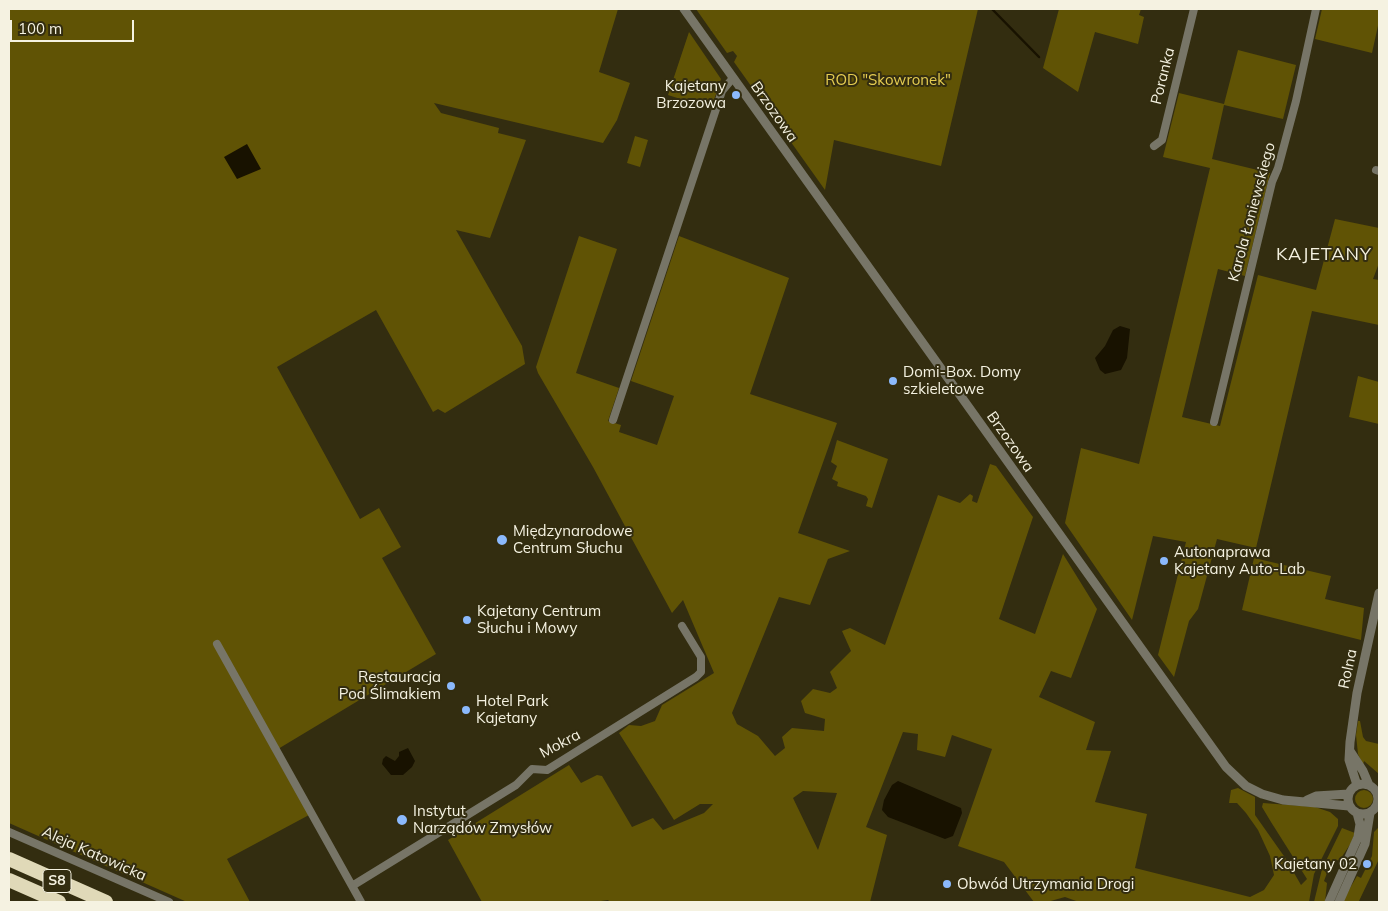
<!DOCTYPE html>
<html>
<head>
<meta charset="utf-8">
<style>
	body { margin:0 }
	#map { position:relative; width:1388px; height:911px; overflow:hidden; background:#332d10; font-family:Mulish,sans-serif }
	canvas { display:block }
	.frame { position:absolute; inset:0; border:10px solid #f5f2e1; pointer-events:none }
	.scale { position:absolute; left:10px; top:20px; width:124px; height:22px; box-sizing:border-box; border:2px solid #f5f2e1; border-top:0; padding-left:6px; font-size:15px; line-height:18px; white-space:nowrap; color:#f5f2e1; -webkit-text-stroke:4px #332d10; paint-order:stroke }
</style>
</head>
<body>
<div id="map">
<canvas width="1388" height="911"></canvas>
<div class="frame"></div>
<div class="scale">100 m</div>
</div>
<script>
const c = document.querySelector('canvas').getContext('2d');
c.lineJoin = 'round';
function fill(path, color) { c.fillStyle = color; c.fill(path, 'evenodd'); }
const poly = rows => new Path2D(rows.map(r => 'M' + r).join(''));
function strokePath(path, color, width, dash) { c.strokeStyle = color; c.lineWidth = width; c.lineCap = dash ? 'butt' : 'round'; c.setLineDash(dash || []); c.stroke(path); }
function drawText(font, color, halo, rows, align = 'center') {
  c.font = font + ' Mulish,sans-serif'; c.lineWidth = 4; c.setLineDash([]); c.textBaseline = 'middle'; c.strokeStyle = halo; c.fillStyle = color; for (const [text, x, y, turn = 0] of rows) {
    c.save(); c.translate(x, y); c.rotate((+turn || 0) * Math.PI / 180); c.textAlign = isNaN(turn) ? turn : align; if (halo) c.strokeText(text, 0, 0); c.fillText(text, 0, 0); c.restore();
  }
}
fill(poly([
	[9,9,618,9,599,72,630,83,617,120,603,143,434,103,441,113,499,128,498,133,526,140,490,238,456,230,522,346,525,364,445,413,438,409,433,412,376,310,277,367,360,519,379,508,401,547,382,558,436,654,273,752,309,815,227,859,250,902,187,902,9,823],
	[696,9,978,9,941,166,834,140,825,190,734,62,737,56,733,51,727,53],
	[1059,9,1141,9,1139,15,1144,17,1138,44,1095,32,1078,92,1043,68],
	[1322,9,1379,9,1379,21,1372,53,1315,39],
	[689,32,721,79,711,109,668,95],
	[1238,50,1296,65,1283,119,1224,105,1212,159,1270,173,1245,276,1218,269,1182,417,1220,426,1258,275,1316,290,1335,219,1379,228,1379,263,1373,279,1379,280,1379,325,1312,311,1256,548,1217,539,1198,609,1189,621,1174,677,1158,655,1186,542,1153,536,1132,620,1065,523,1081,448,1139,464,1210,168,1163,157,1179,93,1224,104],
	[635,136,648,140,640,167,627,163],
	[579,236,617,249,576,373,619,388,608,421,621,425,619,432,657,445,674,396,631,381,679,236,789,278,750,394,837,423,798,533,850,551,828,559,810,605,779,597,732,713,737,724,758,736,775,756,785,748,782,737,792,728,824,731,825,719,805,713,801,701,813,689,830,693,837,688,830,672,851,651,842,631,850,628,885,645,938,495,960,503,970,494,973,496,972,501,977,503,990,464,996,466,1033,517,999,619,1035,634,1063,554,1097,609,1071,678,1051,671,1039,697,1095,722,1086,750,1111,751,1095,802,1147,814,1135,868,1250,897,1264,890,1274,875,1270,856,1258,830,1246,813,1237,803,1229,803,1231,790,1238,788,1255,797,1255,815,1286,859,1301,885,1307,879,1271,822,1262,807,1263,803,1315,807,1330,812,1338,819,1338,826,1314,874,1309,902,1079,902,1065,897,1047,902,1034,902,1004,862,958,846,992,749,952,735,945,757,917,750,918,734,903,732,866,827,887,835,870,902,610,902,608,900,594,902,482,902,448,840,569,765,581,783,597,775,602,776,632,827,653,818,663,830,704,813,713,804,700,804,674,820,619,733,629,725,641,726,655,721,662,705,714,673,683,600,672,613,593,467,538,373,536,367],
	[803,791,837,793,818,850,793,798],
	[1358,376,1379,382,1379,424,1349,417],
	[837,440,888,459,872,508,866,506,868,499,866,496,837,486,838,482,832,479,837,466,831,462],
	[1254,558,1331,576,1325,599,1364,608,1361,640,1242,610],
	[1358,721,1360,721,1363,737,1366,741,1379,744,1379,774,1364,761,1363,765,1358,754,1356,735],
	'1355 799a9 9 0 1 1 18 0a9 9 0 1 1-18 0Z',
	[1379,827,1379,859,1359,901,1361,902,1342,902,1357,876,1361,878,1372,856,1374,832],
	[1342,828,1355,833,1351,843,1339,861,1335,859,1329,870,1323,867],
	[1322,869,1327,873,1324,881,1327,883,1325,902,1314,902]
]), '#605305');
fill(poly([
	[247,144,261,169,237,179,224,157],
	[1120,326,1130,329,1127,358,1121,370,1105,374,1100,370,1095,358,1105,346,1113,330],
	[408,748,415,761,412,767,403,775,391,775,382,764,383,759,386,756,395,761,399,756,399,752],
	[898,781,961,808,962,813,953,836,945,839,888,817,882,810,884,800,892,785]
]), '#181200');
strokePath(poly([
	[992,9,1039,57]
]), '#181200', 2.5);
strokePath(poly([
	[1154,146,1162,140,1194,9],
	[1376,170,1379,171],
	[613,420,722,91,733,78],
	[1214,422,1272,182,1278,168,1296,101,1316,9],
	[217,644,361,902],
	[9,832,169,902],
	[352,886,516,785,532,769,547,770,696,677,701,672,701,657,682,626]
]), '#777567', 8);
strokePath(poly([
	[684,9,1226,767,1246,786,1262,794,1283,800,1349,806],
	[1350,751,1363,771,1369,785],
	'1348 799a15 15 0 1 1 30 0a15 15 0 1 1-30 0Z',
	[1357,785,1349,760,1350,742,1357,693,1379,593],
	[1307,800,1316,796,1349,794],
	[1329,902,1358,837,1360,824,1357,813],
	[1339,902,1365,844,1370,813]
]), '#777567', 9);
strokePath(poly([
	[9,859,106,902],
	[9,880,59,902]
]), '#e0d9b8', 14);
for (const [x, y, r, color] of [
	[736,95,5,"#8bb9fc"],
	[893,381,5,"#8bb9fc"],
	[502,540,6,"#8bb9fc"],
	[1164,561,5,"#8bb9fc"],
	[467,620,5,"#8bb9fc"],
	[451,686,5,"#8bb9fc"],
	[466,710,5,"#8bb9fc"],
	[402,820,6,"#8bb9fc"],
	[1367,864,5,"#8bb9fc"],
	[947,884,5,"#8bb9fc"]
]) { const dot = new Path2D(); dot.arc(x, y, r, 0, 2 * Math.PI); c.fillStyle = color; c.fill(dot); strokePath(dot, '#332d10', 2); }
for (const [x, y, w] of [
	[57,881,28]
]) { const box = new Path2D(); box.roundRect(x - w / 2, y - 11.5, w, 23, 4); c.fillStyle = '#332d10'; c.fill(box); strokePath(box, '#f5f2e1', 1); }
drawText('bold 14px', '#f5f2e1', null, [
	["S8",57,881]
]);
drawText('15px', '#f5f2e1', '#332d10', [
	["Poranka",1163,76,-76],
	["Brzozowa",774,112,55],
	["Karola Łoniewskiego",1252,212,-75],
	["Brzozowa",1010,442,55],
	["Rolna",1348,669,-78],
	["Mokra",560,744,-28],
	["Aleja Katowicka",94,854,24]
]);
drawText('15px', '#e5cc50', '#332d10', [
	["ROD \"Skowronek\"",888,80]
]);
drawText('15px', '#f5f2e1', '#332d10', [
	["Kajetany",726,86,"right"],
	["Brzozowa",726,103,"right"],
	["Domi-Box. Domy",903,372],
	["szkieletowe",903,389],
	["Międzynarodowe",513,531],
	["Centrum Słuchu",513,548],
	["Autonaprawa",1174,552],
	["Kajetany Auto-Lab",1174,569],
	["Kajetany Centrum",477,611],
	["Słuchu i Mowy",477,628],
	["Restauracja",441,677,"right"],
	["Pod Ślimakiem",441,694,"right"],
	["Hotel Park",476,701],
	["Kajetany",476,718],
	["Instytut",413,811],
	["Narządów Zmysłów",413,828],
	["Kajetany 02",1357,864,"right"],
	["Obwód Utrzymania Drogi",957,884]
], 'left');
c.letterSpacing = '1px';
drawText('18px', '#f5f2e1', '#332d10', [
	["KAJETANY",1324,255]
]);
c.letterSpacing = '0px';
</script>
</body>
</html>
